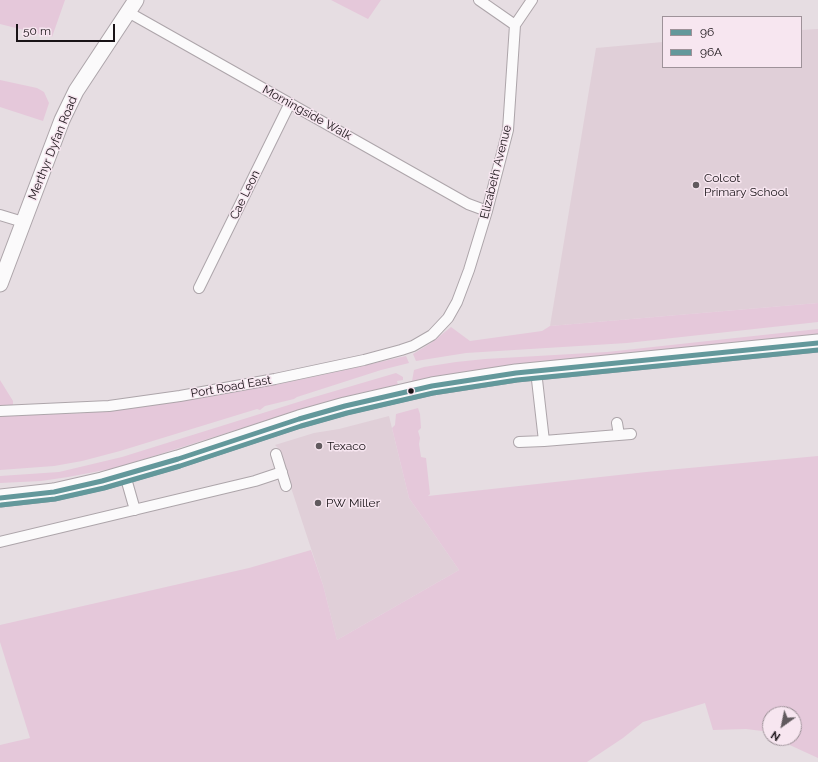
<!DOCTYPE html>
<html>
<head>
<meta charset="utf-8">
<style>
	body { margin:0 }
	#map { position:relative; width:818px; height:762px; overflow:hidden; background:#e6dde2; font-family:Raleway,sans-serif }
	canvas { display:block }
	.legend { position:absolute; left:662px; top:16px; width:140px; height:52px; box-sizing:border-box; background:#f7e6f0; border:1px solid #9e9299; margin:0; padding:5px 7px; list-style:none; font-size:12px; color:#191317 }
	.legend li { display:flex; align-items:center; gap:8px; height:20px }
	.legend b { width:20px; border:1px solid #9e9299 }
	.north { position:absolute; left:762px; top:706px; width:40px; height:40px; box-sizing:border-box; background:#f7e6f0; border:1px solid #9e9299; border-radius:50%; rotate:213deg; font-size:11px; font-weight:700; line-height:16px; text-align:center; color:#191317 }
	.north::after { content:''; display:block; margin:auto; width:14px; height:18px; background:#615a5e; clip-path:polygon(50% 0,100% 100%,50% 72%,0 100%) }
	.scale { position:absolute; left:16px; top:24px; width:99px; height:18px; box-sizing:border-box; border:2px solid #191317; border-top:0; padding-left:5px; font-size:12px; line-height:14px; white-space:nowrap; color:#191317; -webkit-text-stroke:3px #f7e6f0; paint-order:stroke }
</style>
</head>
<body>
<div id="map">
<canvas width="818" height="762"></canvas>
<ul class="legend">
<li><b style="height:5px;background:#63989b"></b>96</li>
<li><b style="height:5px;background:#63989b"></b>96A</li>
</ul>
<div class="north">N</div>
<div class="scale">50 m</div>
</div>
<script>
const c = document.querySelector('canvas').getContext('2d');
c.lineJoin = 'round';
function fill(path, color) { c.fillStyle = color; c.fill(path, 'evenodd'); }
const poly = rows => new Path2D(rows.map(r => 'M' + r).join(''));
function strokePath(path, color, width, dash) { c.strokeStyle = color; c.lineWidth = width; c.lineCap = dash ? 'butt' : 'round'; c.setLineDash(dash || []); c.stroke(path); }
function drawText(font, color, halo, rows, align = 'center') {
  c.font = font + ' Raleway,sans-serif'; c.lineWidth = 3; c.setLineDash([]); c.textBaseline = 'middle'; c.strokeStyle = halo; c.fillStyle = color; for (const [text, x, y, turn = 0] of rows) {
    c.save(); c.translate(x, y); c.rotate((+turn || 0) * Math.PI / 180); c.textAlign = isNaN(turn) ? turn : align; if (halo) c.strokeText(text, 0, 0); c.fillText(text, 0, 0); c.restore();
  }
}
fill(poly([
	[818,29,818,303,550,326,596,48,663,42,663,67,801,67,801,30],
	[389,416,409,498,459,570,337,640,323,585,278,448,275,445,314,433,339,429]
]), '#e0cfd8');
fill(poly([
	[0,0,65,0,52,37,0,24],
	[331,0,381,0,368,19],
	[0,80,37,88,44,92,49,103,43,121,0,107],
	[818,303,818,322,627,343,466,353,416,361,413,354,431,343,451,327,470,341,542,331,550,326],
	[818,329,818,336,516,365,482,369,412,381,414,370,424,367,456,362,485,359,607,352],
	[406,356,409,363,381,370,297,397,294,399,265,406,260,410,257,409,120,451,82,461,54,466,0,470,0,416,86,413,167,403,241,391,267,385,274,385,331,373],
	[396,373,403,377,403,380,397,381,398,385,361,393,312,406,116,468,68,477,41,481,0,483,0,476,59,472,122,457,311,398],
	[0,380,13,401,13,406,0,407],
	[418,408,420,414,421,428,418,431,420,438,419,444,421,457,426,458,430,494,428,496,646,472,818,456,818,758,781,741,778,738,794,738,794,714,770,714,770,732,746,729,713,730,705,703,643,722,623,738,587,762,0,762,0,745,30,738,0,642,0,625,249,568,311,550,323,585,337,640,459,570,409,498,392,428,395,425,396,414]
]), '#e5c8da');
const street = poly([
	[479,0,515,25],
	[128,12,468,204,487,211],
	[0,215,23,222],
	[199,288,290,103],
	[536,371,544,441,631,434],
	[0,411,109,406,180,396,275,379,364,360,401,350,413,346,432,335,448,318,457,302,469,270,487,211,508,130,515,25,532,0],
	[617,423,619,435],
	[519,442,544,441],
	[276,454,286,486],
	[125,475,135,510],
	[0,542,255,481,282,472]
]);
const secondary = poly([
	[0,284,62,120,76,91,136,0]
]);
const primary = poly([
	[0,498,54,492,102,481,178,459,299,419,345,406,432,386,516,373,818,343]
]);
strokePath(street, '#ada5aa', 12);
strokePath(secondary, '#ada5aa', 17);
strokePath(primary, '#ada5aa', 19);
strokePath(street, '#fbfafb', 10);
strokePath(secondary, '#fbfafb', 15);
strokePath(primary, '#fbfafb', 17);
strokePath(poly([
	[0,498,54,492,102,481,178,459,299,419,345,406,432,386,516,373,818,343]
]), '#63989b', 5);
strokePath(poly([
	[1,505,55,499,104,488,180,466,301,426,347,413,433,393,517,380,818,350]
]), '#63989b', 5);
for (const [x, y, r, color] of [
	[696,185,4,"#615a5e"],
	[411,391,3.5,"#191317"],
	[319,446,4,"#615a5e"],
	[318,503,4,"#615a5e"]
]) { const dot = new Path2D(); dot.arc(x, y, r, 0, 2 * Math.PI); c.fillStyle = color; c.fill(dot); strokePath(dot, '#f7e6f0', 1.5); }
drawText('12px', '#191317', '#f7e6f0', [
	["Morningside Walk",307,113,29],
	["Merthyr Dyfan Road",53,148,-68],
	["Elizabeth Avenue",496,172,-76],
	["Cae Leon",245,195,-64],
	["Port Road East",231,387,-10]
]);
drawText('12px', '#191317', '#f7e6f0', [
	["Colcot",704,178],
	["Primary School",704,192],
	["Texaco",327,446],
	["PW Miller",326,503]
], 'left');
</script>
</body>
</html>
